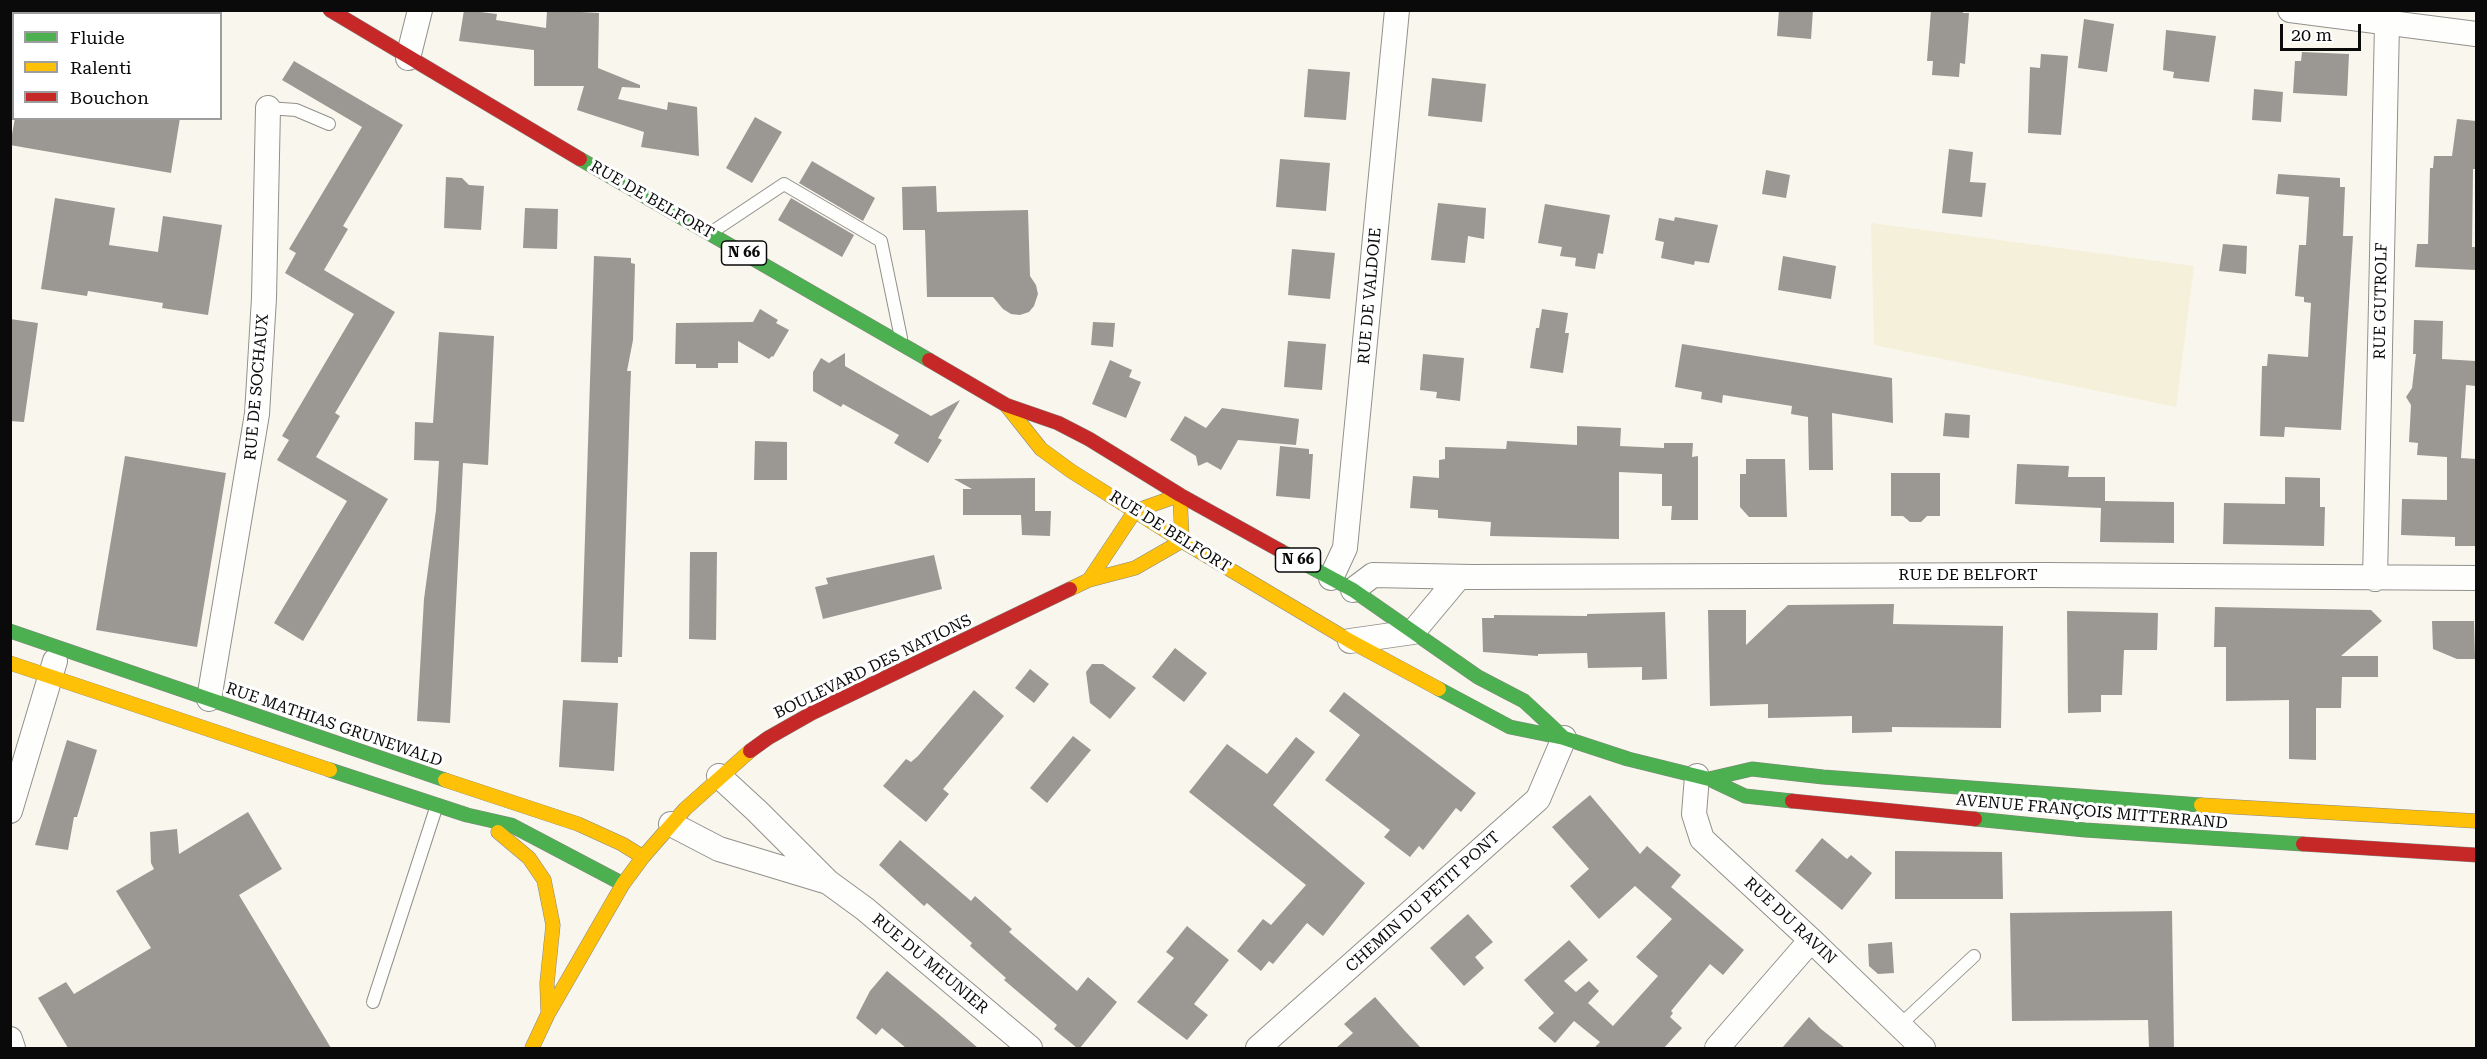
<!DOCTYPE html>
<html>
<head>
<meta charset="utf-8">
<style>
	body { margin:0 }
	#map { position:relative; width:2487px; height:1059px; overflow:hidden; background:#f9f6ed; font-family:"Roboto Serif",serif }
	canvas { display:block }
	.frame { position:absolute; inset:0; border:12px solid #0a0a0a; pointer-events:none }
	.legend { position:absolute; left:12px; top:12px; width:210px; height:108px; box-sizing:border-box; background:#fff; border:2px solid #9d9d9d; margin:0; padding:8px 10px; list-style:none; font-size:18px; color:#0a0a0a }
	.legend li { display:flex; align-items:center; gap:12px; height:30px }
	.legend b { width:30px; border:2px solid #9d9d9d }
	.scale { position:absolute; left:2280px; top:24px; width:81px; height:27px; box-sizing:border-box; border:3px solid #0a0a0a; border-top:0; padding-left:8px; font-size:18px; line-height:21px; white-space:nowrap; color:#0a0a0a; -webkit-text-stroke:4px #fff; paint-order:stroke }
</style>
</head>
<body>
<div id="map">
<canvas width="2487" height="1059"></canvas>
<div class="frame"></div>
<ul class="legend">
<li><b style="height:8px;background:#4caf50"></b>Fluide</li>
<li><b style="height:8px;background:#ffc107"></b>Ralenti</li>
<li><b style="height:8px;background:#c62828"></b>Bouchon</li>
</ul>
<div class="scale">20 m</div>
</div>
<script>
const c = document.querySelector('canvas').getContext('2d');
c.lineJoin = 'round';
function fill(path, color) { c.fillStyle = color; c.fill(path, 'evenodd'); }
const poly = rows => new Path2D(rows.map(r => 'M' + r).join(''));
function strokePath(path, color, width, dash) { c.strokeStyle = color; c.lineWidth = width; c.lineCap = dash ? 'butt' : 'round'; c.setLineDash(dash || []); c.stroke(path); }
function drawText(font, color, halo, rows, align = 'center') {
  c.font = font + ' "Roboto Serif",serif'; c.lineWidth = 6; c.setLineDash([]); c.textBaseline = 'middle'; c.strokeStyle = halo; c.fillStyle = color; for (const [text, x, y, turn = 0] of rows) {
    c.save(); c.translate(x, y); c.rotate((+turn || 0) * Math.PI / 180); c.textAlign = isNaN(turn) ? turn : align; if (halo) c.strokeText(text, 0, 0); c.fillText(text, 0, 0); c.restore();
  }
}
fill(poly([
	[1871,223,2194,266,2176,407,1874,345]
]), '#f5f0da');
fill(poly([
	[464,10,497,14,496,20,546,28,547,10,599,13,598,68,640,85,640,88,622,87,618,99,667,110,668,102,697,107,699,156,641,147,644,132,577,110,584,86,534,86,534,50,459,41],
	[1779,10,1813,10,1811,39,1777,36],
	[1931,10,1963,10,1963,13,1969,13,1965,64,1960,63,1959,77,1932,75,1933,61,1927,61],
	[2084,19,2114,24,2107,72,2078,68],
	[2166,30,2216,36,2209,82,2173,78,2174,72,2163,70],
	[2302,52,2349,54,2347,96,2293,93,2295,61,2301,61],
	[2041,54,2068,56,2061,135,2028,133,2030,67,2040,68],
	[294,61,403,125,343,226,348,229,324,270,395,312,335,413,340,416,316,457,388,499,303,641,274,623,347,501,277,460,289,440,282,436,354,314,285,273,296,253,289,249,362,127,282,80],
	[1308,69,1350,72,1346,120,1304,117],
	[1432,78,1486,84,1482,122,1428,116],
	[2254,89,2283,92,2281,122,2252,120],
	[755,117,782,132,752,183,726,168],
	[15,118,180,118,171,173,10,145],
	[2457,119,2476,121,2476,169,2473,169,2472,247,2476,247,2476,270,2415,267,2417,244,2428,244,2430,168,2433,168,2434,156,2452,156],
	[1949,149,1973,152,1970,182,1986,183,1982,217,1942,213],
	[1280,159,1330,163,1326,211,1276,207],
	[812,161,875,198,863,221,799,183],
	[1766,170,1790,175,1786,198,1762,194],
	[2278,174,2340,178,2340,187,2345,187,2343,236,2353,236,2341,430,2285,427,2284,437,2260,436,2262,366,2267,366,2268,354,2308,357,2311,303,2304,302,2304,297,2295,296,2299,245,2306,245,2309,197,2276,194],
	[446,177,462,178,469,185,484,186,481,230,444,228],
	[936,186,937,212,1028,210,1030,276,1036,285,1038,294,1034,306,1029,312,1020,315,1011,314,1003,309,993,297,927,297,925,230,903,230,902,187],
	[55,198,115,208,109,245,158,252,163,216,222,225,208,315,162,308,163,303,88,291,87,296,41,289],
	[791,198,854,235,842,257,778,220],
	[1438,203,1486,208,1484,239,1468,236,1465,263,1431,260],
	[1545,204,1610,215,1603,254,1598,253,1595,269,1575,266,1576,258,1560,256,1562,247,1538,243],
	[525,208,558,209,557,249,523,248],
	[1675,217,1718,225,1709,263,1695,261,1694,265,1661,258,1664,242,1655,240,1659,218,1674,221],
	[2223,244,2247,246,2246,274,2219,271],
	[1292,249,1335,253,1330,299,1288,295],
	[594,256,631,258,631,263,635,264,633,340,627,371,631,371,630,397,622,657,618,657,618,663,581,662],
	[1783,256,1836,266,1831,299,1778,290],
	[760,309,778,320,776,323,789,330,773,357,772,356,769,359,738,341,738,363,718,363,718,368,696,368,696,364,675,364,676,323,753,322],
	[1542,309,1568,313,1565,333,1569,333,1563,373,1530,368,1536,328,1539,328],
	[10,319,38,323,24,422,10,421],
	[2414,320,2443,321,2442,359,2476,361,2476,386,2466,385,2461,458,2476,459,2476,546,2455,546,2455,537,2401,535,2402,499,2447,500,2447,457,2417,455,2418,443,2409,442,2411,405,2406,397,2412,388,2416,354,2413,354],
	[1093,322,1115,323,1113,347,1091,345],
	[439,332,494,336,488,465,463,463,450,723,417,721,424,599,436,510,439,461,414,460,415,422,433,423],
	[1288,341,1326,344,1322,390,1284,387],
	[1682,344,1892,378,1893,423,1832,413,1833,470,1809,470,1808,417,1791,414,1792,406,1723,395,1722,403,1712,401,1701,399,1702,392,1675,387],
	[845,353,845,366,931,416,960,400,938,438,942,440,928,463,894,443,899,435,843,404,841,407,813,391,813,372,821,358,829,363],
	[1423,354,1464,358,1460,401,1436,398,1437,392,1420,390],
	[1110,360,1132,370,1129,377,1141,382,1126,418,1092,404],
	[1222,408,1299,419,1296,445,1238,440,1221,470,1207,462,1198,466,1196,456,1170,440,1185,416,1206,428],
	[1945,413,1970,415,1969,438,1943,436],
	[1577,426,1621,428,1620,446,1664,448,1664,443,1693,443,1692,457,1698,456,1698,520,1671,520,1672,506,1662,506,1662,474,1619,472,1619,539,1490,536,1491,522,1438,518,1438,510,1410,508,1413,476,1439,478,1439,460,1445,459,1445,447,1506,449,1507,441,1577,445],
	[755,441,787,442,787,480,754,480],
	[1280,446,1309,449,1309,454,1313,454,1310,499,1276,496],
	[125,456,226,473,197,647,96,630],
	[1746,459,1785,459,1787,517,1749,517,1740,507,1740,474,1746,474],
	[2017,464,2069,466,2068,477,2105,477,2105,501,2174,502,2174,543,2100,542,2101,508,2015,504],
	[1891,473,1940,473,1940,516,1927,516,1921,522,1910,522,1903,516,1891,516],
	[2285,477,2320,478,2320,507,2325,507,2324,546,2223,544,2224,503,2285,504],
	[1035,478,1035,511,1051,511,1050,536,1022,535,1021,515,963,515,963,489,972,489,954,479],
	[690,552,717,552,716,640,689,639],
	[934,555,942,589,823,619,815,587,828,584,826,578],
	[1894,604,1893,624,2003,626,2001,728,1892,727,1892,732,1852,733,1852,716,1768,718,1768,704,1710,706,1708,610,1746,610,1746,645,1788,605],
	[2215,607,2371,610,2382,621,2341,656,2378,656,2378,677,2342,677,2341,708,2316,708,2316,760,2289,759,2289,700,2226,701,2226,647,2214,647],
	[2067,611,2158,613,2157,650,2124,650,2122,695,2101,695,2101,712,2068,713],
	[1665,612,1667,679,1642,680,1642,667,1588,668,1587,653,1538,654,1538,656,1483,652,1482,618,1494,618,1494,615,1587,616,1587,614],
	[2432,621,2474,621,2475,659,2457,659,2433,649],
	[1175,648,1207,673,1184,702,1152,677],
	[1092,664,1103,664,1136,688,1110,719,1090,703,1086,672],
	[1030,669,1049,684,1034,703,1015,688],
	[974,690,1004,716,943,789,949,794,926,822,883,786,906,759,911,762,918,756],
	[1344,692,1476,793,1461,812,1456,808,1423,850,1419,846,1410,857,1384,837,1390,830,1325,780,1360,735,1329,711],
	[563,700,618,703,614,771,559,767],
	[1073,736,1091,750,1047,803,1030,788],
	[1296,737,1315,752,1273,805,1365,883,1323,936,1307,923,1273,964,1269,961,1261,971,1237,951,1263,919,1271,925,1306,885,1189,792,1227,744,1267,774],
	[67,740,97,750,77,817,74,817,68,850,35,845],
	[1590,795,1640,854,1647,846,1681,875,1671,887,1744,950,1723,975,1710,964,1671,1011,1673,1013,1670,1017,1682,1028,1664,1048,1594,1048,1600,1042,1574,1021,1555,1043,1538,1028,1554,1013,1524,980,1569,940,1588,960,1564,981,1576,992,1589,981,1599,991,1588,1003,1613,1026,1658,976,1636,957,1672,919,1635,886,1599,919,1570,886,1589,869,1552,827],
	[248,812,282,869,239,895,331,1048,68,1048,38,998,66,982,74,994,151,948,116,891,154,869,151,863,150,832,177,829,179,854],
	[1822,838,1847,859,1851,855,1872,873,1842,910,1795,871],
	[900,840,971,901,975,896,1012,929,1009,932,1077,991,1088,977,1117,1002,1080,1048,1077,1048,1054,1029,1057,1025,1004,980,1006,978,970,946,972,943,927,903,924,906,879,865],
	[1895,851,2002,852,2003,899,1895,899],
	[2172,911,2174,1048,2149,1048,2148,1020,2012,1021,2010,913],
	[1468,914,1493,942,1475,957,1484,968,1464,986,1430,948],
	[1187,926,1229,960,1194,1004,1208,1015,1187,1040,1137,1002,1174,958,1166,952],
	[1892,942,1894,973,1878,974,1869,966,1868,944],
	[887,971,942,1017,978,1048,906,1048,882,1028,876,1035,856,1018,870,991],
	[1375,997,1405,1031,1421,1048,1336,1048,1353,1033,1344,1024],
	[1809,1017,1821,1029,1845,1048,1782,1048]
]), '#9b9894');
const lane = poly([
	[268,108,296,110,329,124],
	[712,232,784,184,881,241,901,338],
	[373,1002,437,805],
	[1900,1025,1974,956]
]);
const street = poly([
	[2290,10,2476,34],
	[408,58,420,10],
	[1331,578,1345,548,1397,10],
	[2375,579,2387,24],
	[1353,590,1373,575,1472,577,2044,575,2476,578],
	[1350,641,1413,632,1459,577],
	[209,699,257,414,264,298,268,108],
	[1697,776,1694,814,1702,839,1811,940,1923,1048],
	[10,811,55,661],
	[671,824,719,849,828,882,757,811,719,776],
	[828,882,865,909,1030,1048],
	[10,1039,13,1048],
	[1258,1048,1538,799,1564,738],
	[1717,1048,1811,940]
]);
const fast = poly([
	[580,159,929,360],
	[1281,551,1353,590,1478,677,1524,701,1564,738],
	[10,631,445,780],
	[1439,689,1510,727,1564,738,1628,759,1709,779,1745,796,1792,801],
	[330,770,467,815,511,825,623,884],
	[1709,779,1752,769,1823,777,2201,805],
	[1975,819,2085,830,2303,844]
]);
const slow = poly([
	[1006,405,1041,449,1071,471,1182,541,1350,641,1439,689],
	[1070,589,1089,580,1135,568,1182,541,1180,495,1135,511,1089,580],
	[10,663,330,770],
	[445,780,578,824,622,844,643,857],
	[2201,805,2476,821],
	[498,832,529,858,544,880,553,925,547,983,548,1011],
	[532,1048,548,1014,623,884,643,857,685,809,750,751]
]);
const jam = poly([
	[330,10,580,159],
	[929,360,1006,405,1058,423,1089,439,1180,495,1281,551],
	[750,751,768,738,812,713,1070,589],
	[1792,801,1975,819],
	[2303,844,2476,855]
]);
strokePath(lane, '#92908c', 14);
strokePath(street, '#92908c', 26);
strokePath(fast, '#888783', 15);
strokePath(slow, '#888783', 15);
strokePath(jam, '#888783', 15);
strokePath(lane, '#fefefc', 12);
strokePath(street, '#fefefc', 24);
strokePath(fast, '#4caf50', 14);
strokePath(slow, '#ffc107', 14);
strokePath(jam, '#c62828', 14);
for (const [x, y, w] of [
	[744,253,45],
	[1298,560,45]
]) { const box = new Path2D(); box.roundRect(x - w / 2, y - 12, w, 24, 4.5); c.fillStyle = '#fff'; c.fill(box); strokePath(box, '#0a0a0a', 1.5); }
drawText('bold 15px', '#0a0a0a', null, [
	["N 66",744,253],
	["N 66",1298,560]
]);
drawText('16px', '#0a0a0a', '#fff', [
	["RUE DE BELFORT",652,200,30],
	["RUE DE VALDOIE",1370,296,-85],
	["RUE GUTROLF",2381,301,-89],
	["RUE DE SOCHAUX",257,387,-85],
	["RUE DE BELFORT",1170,532,32],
	["RUE DE BELFORT",1968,575],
	["BOULEVARD DES NATIONS",873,667,-26],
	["RUE MATHIAS GRUNEWALD",334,725,19],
	["AVENUE FRANÇOIS MITTERRAND",2092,812,5],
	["CHEMIN DU PETIT PONT",1423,902,-42],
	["RUE DU RAVIN",1790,921,43],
	["RUE DU MEUNIER",930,964,40]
]);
</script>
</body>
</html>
